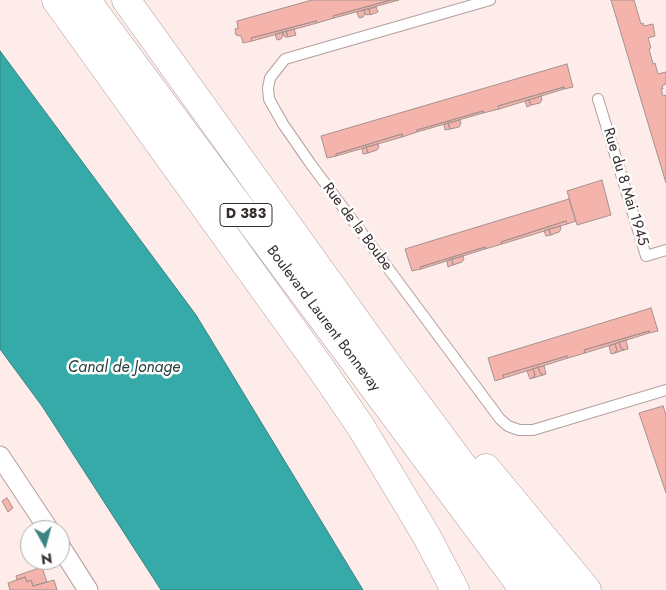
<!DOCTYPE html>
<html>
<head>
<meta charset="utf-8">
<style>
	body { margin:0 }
	#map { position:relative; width:666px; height:590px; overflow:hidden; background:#fdecea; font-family:Jost,sans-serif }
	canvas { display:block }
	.north { position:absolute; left:20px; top:520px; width:50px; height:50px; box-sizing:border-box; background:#fefefe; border:1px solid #aeabaa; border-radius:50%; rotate:173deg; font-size:14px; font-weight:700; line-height:20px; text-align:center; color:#352e2d }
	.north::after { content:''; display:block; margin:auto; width:18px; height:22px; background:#3c8483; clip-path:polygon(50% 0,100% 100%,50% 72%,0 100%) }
</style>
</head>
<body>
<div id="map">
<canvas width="666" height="590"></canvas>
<div class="north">N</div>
</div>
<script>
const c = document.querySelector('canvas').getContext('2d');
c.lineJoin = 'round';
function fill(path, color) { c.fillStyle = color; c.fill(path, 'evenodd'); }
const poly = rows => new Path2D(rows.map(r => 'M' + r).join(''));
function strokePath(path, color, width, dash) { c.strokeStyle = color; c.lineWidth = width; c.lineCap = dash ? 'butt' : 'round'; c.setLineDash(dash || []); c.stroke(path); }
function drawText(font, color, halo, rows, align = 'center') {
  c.font = font + ' Jost,sans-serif'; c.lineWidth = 5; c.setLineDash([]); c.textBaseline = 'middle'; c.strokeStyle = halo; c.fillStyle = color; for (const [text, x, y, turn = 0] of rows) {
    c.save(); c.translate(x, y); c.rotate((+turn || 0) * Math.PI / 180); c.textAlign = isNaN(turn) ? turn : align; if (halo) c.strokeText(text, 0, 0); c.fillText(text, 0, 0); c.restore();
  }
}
const water = poly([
	[0,51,196,315,363,590,161,590,42,406,0,349,0,51]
]);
fill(water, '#35aaa8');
strokePath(water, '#358583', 1);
const building = poly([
	[312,0,391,0,333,16,334,18,317,23,316,21,251,38,252,41,243,43,241,36,236,35,235,29,238,28,237,21,312,0],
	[391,0,399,0,334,18,333,16,391,0],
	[611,0,634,0,641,24,643,23,644,26,653,24,655,36,648,38,651,48,649,49,653,64,655,63,658,74,666,72,666,84,662,86,663,89,661,89,663,96,666,95,666,183,611,0],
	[376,7,378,12,370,15,369,9,376,7],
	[369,9,370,14,367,15,365,14,364,10,369,9],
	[364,10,365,14,363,17,359,18,357,12,364,10],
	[316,21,317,23,252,41,251,38,316,21],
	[294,29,296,35,288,37,286,31,294,29],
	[286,31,288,37,285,37,282,32,286,31],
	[282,32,283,36,281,39,277,40,275,34,282,32],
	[567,64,573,87,564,89,564,87,498,106,499,109,483,113,483,111,417,130,417,132,402,137,402,134,336,154,336,156,327,158,321,136,567,64],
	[564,87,564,89,499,109,498,106,564,87],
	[541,96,542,99,540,103,531,105,529,100,541,96],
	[529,100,531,105,527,107,525,101,529,100],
	[483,111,483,113,417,132,417,130,483,111],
	[460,120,461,123,459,127,450,129,448,123,460,120],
	[448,123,450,129,445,130,444,125,448,123],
	[402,134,402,137,336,156,336,154,402,134],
	[378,144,379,147,377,150,368,153,366,147,378,144],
	[366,147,368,153,363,154,362,149,366,147],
	[602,180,611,215,577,225,567,191,602,180],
	[569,199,576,221,567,224,566,221,501,242,502,244,485,249,485,247,420,267,421,269,412,271,405,249,569,199],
	[566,221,567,224,502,244,501,242,566,221],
	[560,226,561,229,559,232,551,235,549,229,560,226],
	[549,229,551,235,546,236,544,231,549,229],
	[485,247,485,249,421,269,420,267,485,247],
	[463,256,464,259,462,262,453,265,452,259,463,256],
	[452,259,453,265,448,267,447,261,452,259],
	[651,308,658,331,649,333,649,331,584,350,585,353,568,358,567,356,503,375,504,378,495,381,488,358,651,308],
	[649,331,649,333,585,353,584,350,649,331],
	[626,340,628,349,624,350,621,348,619,342,626,340],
	[619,342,621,348,624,350,615,353,617,350,615,344,619,342],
	[615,344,617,350,615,353,611,354,609,346,615,344],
	[567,356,568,358,504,378,503,375,567,356],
	[544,366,546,374,543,375,540,373,538,367,544,366],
	[538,367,540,373,543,375,533,378,535,375,533,369,538,367],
	[533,369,535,375,533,378,530,379,527,371,533,369],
	[663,406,666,415,666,493,639,413,663,406],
	[7,498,13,508,8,512,2,501,7,498],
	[42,567,47,582,33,586,31,580,27,582,25,577,17,580,16,576,42,567],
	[25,577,27,582,31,580,33,586,54,580,57,590,10,590,8,583,25,577]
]);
fill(building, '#f4b4ac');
strokePath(building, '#a5928f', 1);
const lane = poly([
	[490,0,285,59,270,78,268,88,269,99,283,124,310,163,500,419,508,426,519,430,533,430,666,390],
	[598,99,646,256,666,250]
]);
const street = poly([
	[0,456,49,530],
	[60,546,88,590]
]);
const highway = poly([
	[56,0,322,370,361,427,426,535,455,590],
	[86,0,524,590],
	[126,0,391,369,555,590],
	[486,468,587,590]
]);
strokePath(lane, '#b39f9d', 12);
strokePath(street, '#b39f9d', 21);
strokePath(highway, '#b39f9d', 29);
strokePath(lane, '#fff', 10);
strokePath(street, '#fff', 19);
strokePath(highway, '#fff', 28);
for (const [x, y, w] of [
	[246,215,52]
]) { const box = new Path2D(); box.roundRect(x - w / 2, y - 11.5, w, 23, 4); c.fillStyle = '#fefefe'; c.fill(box); strokePath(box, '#352e2d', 1); }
drawText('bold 14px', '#352e2d', null, [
	["D 383",246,215]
]);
drawText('15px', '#352e2d', '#fefefe', [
	["Rue du 8 Mai 1945",625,187,73],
	["Rue de la Boube",357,227,53],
	["Boulevard Laurent Bonnevay",323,319,53]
]);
drawText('italic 16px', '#26403f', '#fefefe', [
	["Canal de Jonage",124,368]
]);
</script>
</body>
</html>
